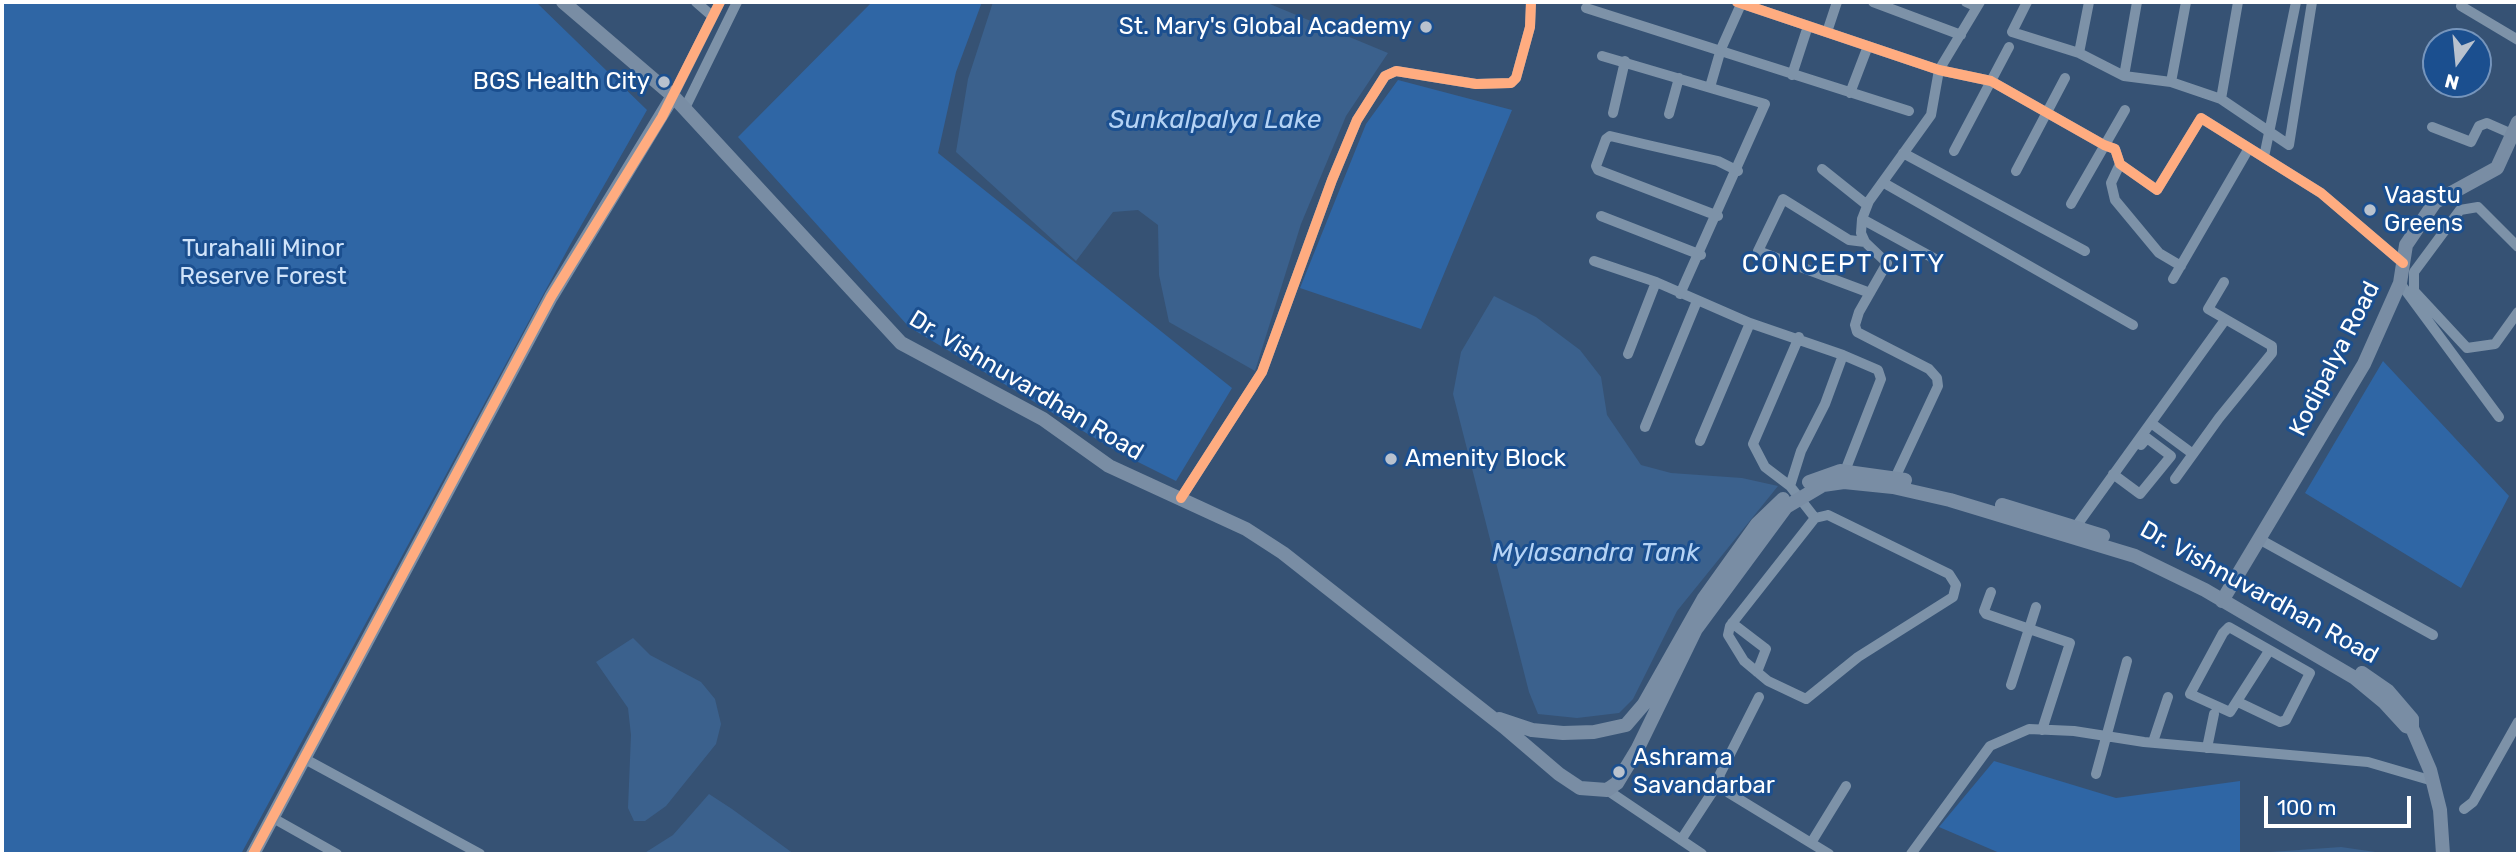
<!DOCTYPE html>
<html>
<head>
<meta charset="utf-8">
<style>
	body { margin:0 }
	#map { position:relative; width:2520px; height:856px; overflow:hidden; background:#365274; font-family:Rubik,sans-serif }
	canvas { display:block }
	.frame { position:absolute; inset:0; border:4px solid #fff; pointer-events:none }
	.north { position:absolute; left:2422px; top:28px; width:70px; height:70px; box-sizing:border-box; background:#1b4f8f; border:2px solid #7695bc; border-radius:50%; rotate:195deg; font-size:19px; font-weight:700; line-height:28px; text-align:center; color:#fff }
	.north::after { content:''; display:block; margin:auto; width:24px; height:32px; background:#b9c2ce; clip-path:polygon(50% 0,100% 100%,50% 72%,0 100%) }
	.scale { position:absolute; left:2264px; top:796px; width:147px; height:32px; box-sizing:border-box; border:4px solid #fff; border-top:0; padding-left:9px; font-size:21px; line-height:24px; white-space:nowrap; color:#fff; -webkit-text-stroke:5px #1b4f8f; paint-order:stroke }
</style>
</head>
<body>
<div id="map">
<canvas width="2520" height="856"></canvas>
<div class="frame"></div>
<div class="north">N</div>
<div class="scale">100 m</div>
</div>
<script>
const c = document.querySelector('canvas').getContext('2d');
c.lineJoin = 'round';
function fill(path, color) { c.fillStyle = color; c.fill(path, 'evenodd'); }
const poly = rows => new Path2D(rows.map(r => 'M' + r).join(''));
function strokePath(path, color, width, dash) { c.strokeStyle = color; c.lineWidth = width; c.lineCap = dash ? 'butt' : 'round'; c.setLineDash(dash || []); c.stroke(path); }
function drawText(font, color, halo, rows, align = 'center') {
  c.font = font + ' Rubik,sans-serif'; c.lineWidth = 6; c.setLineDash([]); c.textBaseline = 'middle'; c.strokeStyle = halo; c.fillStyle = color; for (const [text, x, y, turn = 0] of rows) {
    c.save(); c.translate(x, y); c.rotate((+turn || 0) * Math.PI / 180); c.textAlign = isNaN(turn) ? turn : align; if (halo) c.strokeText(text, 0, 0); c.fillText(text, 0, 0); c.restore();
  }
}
fill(poly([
	[2,2,536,2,647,110,570,245,241,854,2,854],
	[872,2,982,2,956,72,938,153,1232,388,1176,481,1118,452,909,327,738,137],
	[1398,80,1512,110,1421,329,1300,288,1366,124],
	[2383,361,2509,496,2461,588,2305,493],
	[1994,761,2116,798,2240,781,2240,854,2002,854,1939,827]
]), '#2f66a5');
fill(poly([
	[993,2,1265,2,1388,53,1346,116,1301,224,1255,371,1169,322,1159,275,1158,225,1138,210,1113,212,1076,261,956,152,968,79],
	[1494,296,1536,317,1580,350,1601,377,1607,415,1641,465,1671,473,1742,478,1778,486,1677,611,1633,699,1619,713,1577,718,1538,714,1529,692,1453,394,1461,352],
	[633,638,650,655,701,682,715,699,721,724,716,744,666,806,645,821,634,821,628,808,631,735,628,708,596,662],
	[709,794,732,809,794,854,643,854,673,835],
	[2341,847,2389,854,2242,854]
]), '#3b618d');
strokePath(poly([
	[696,2,712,16],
	[1737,2,1939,70,1991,81,2104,145,2115,149,2120,164,2157,190,2201,118,2321,193,2403,263],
	[1873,2,1961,35],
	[1966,2,1977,7],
	[2027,2,2012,32,2079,53,2124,76,2171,82,2221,99,2289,145,2312,2],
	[2461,6,2518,40],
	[1586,8,1909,111],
	[1827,32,1837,2],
	[2079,53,2089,2],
	[1602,56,1765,104,1680,294],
	[1792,75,1808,26],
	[2124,76,2137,2],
	[2171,82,2186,2],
	[1710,87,1721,49,1742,2],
	[1850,93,1868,46],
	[673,96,720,2],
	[2221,99,2238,2],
	[685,108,737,2],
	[1613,113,1625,61],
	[1669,114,1679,78],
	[2432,127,2471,142,2479,126,2487,123,2512,134],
	[1954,151,2009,47],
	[1903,153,2085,251],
	[2264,157,2296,2],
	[2120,164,2111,183,2115,200,2159,253,2181,266],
	[1822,169,1867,205],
	[2016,171,2065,78],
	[1884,183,2133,325],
	[2071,204,2125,110],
	[1601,216,1701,255],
	[1718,216,1598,170,1596,166,1606,139,1610,136,1648,145,1718,161,1738,171],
	[1862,219,1937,260],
	[1865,242,1849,240,1783,199,1758,251,1870,293],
	[2518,247,2478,207,2460,210,2414,272,2414,291,2467,348,2495,344,2518,312],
	[1594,261,1656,282,1750,323,1843,355,1825,404,1801,451,1790,486,1815,518],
	[2173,279,2249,148],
	[2400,283,2499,417],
	[1628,354,1656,282],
	[1843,355,1878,370,1881,379,1845,471],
	[2151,423,2193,454],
	[1645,427,1697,301],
	[1700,441,1750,323],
	[2113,474,2140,494,2171,456,2147,438,2141,445],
	[1895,478,1938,386,1937,378,1929,369,1857,332,1855,325,1859,312,1887,263,1865,242,1861,233,1862,219,1869,201,1931,115,1939,70,1980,2],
	[2175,479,2219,418,2272,353,2272,346,2208,309,2224,282],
	[1790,486,1765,467,1753,444,1799,337],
	[1181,498,1262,372,1332,180,1357,120,1385,76,1396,71,1476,84,1511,83,1516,78,1530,27,1531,2],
	[1828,515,1949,574,1956,585,1953,597,1858,657,1806,699,1768,681,1744,661,1728,635,1730,626,1815,518,1828,515],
	[2072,532,2225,320],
	[2259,539,2433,635],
	[1991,592,1984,611,1986,614,2070,643,2042,730],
	[1732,623,1766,649,1757,672],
	[2011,685,2036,607],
	[1759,697,1720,774,1719,782,1729,793,1829,854],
	[2238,702,2280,722,2286,720,2310,673,2229,627,2223,633,2190,694,2230,712,2269,651],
	[2153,742,2168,697],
	[2207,748,2214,714],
	[305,759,480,854],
	[2096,774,2127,661],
	[1607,790,1702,854],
	[2464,809,2473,802,2518,722],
	[273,818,337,854],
	[1681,840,1719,782],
	[1811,843,1846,786],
	[1911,854,1990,746,2029,729,2074,731,2144,742,2368,762,2433,781]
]), '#7d92a8', 10);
strokePath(poly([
	[563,2,673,96,901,343,1043,419,1109,466,1246,529,1283,553,1504,727,1559,774,1580,788,1607,790,1617,783,1637,750,1696,629,1786,507,1823,485,1844,482,1893,487,1950,500,2135,556,2205,590,2355,678,2384,702,2406,726,2412,728],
	[1809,482,1840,471,1905,480],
	[2002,505,2103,536],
	[2222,601,2364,364,2400,283,2406,245,2435,202,2497,168,2518,122],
	[2362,673,2388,691,2412,719,2412,728,2430,770,2440,810,2443,854],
	[1499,719,1532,730,1563,733,1594,732,1626,725,1644,704,1704,598,1757,524,1783,499],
	[253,854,551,297,673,96]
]), '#798da4', 14);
strokePath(poly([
	[1737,2,1939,70,1991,81,2104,145,2115,149,2120,164,2157,190,2201,118,2321,193,2403,263],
	[1181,498,1262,372,1332,180,1357,120,1385,76,1396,71,1476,84,1511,83,1516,78,1530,27,1531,2],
	[253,854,551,297,662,117,720,2]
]), '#ffac80', 10);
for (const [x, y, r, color] of [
	[1426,27,7,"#b9c2ce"],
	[664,82,7,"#b9c2ce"],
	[2370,210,7,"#b9c2ce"],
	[1391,459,7,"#b9c2ce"],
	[1619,772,7,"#b9c2ce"]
]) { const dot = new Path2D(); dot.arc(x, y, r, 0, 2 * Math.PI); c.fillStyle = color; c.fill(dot); strokePath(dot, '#1b4f8f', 2.5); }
drawText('24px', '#fff', '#1b4f8f', [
	["St. Mary's Global Academy",1412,27,"right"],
	["BGS Health City",650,82,"right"],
	["Vaastu",2384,196],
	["Greens",2384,224],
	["Amenity Block",1405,459],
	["Ashrama",1633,758],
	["Savandarbar",1633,786]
], 'left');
drawText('24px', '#cfe3fa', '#1b4f8f', [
	["Turahalli Minor",263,249],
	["Reserve Forest",263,277]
]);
drawText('24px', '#fff', '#1b4f8f', [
	["Kodipalya Road",2335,359,-63],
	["Dr. Vishnuvardhan Road",1026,386,31],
	["Dr. Vishnuvardhan Road",2259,593,29]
]);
drawText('italic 26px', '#b5d3f5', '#1b4f8f', [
	["Sunkalpalya Lake",1215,120],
	["Mylasandra Tank",1596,553]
]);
c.letterSpacing = '2px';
drawText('26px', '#fff', '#1b4f8f', [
	["CONCEPT CITY",1844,264]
]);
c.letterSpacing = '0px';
</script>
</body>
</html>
